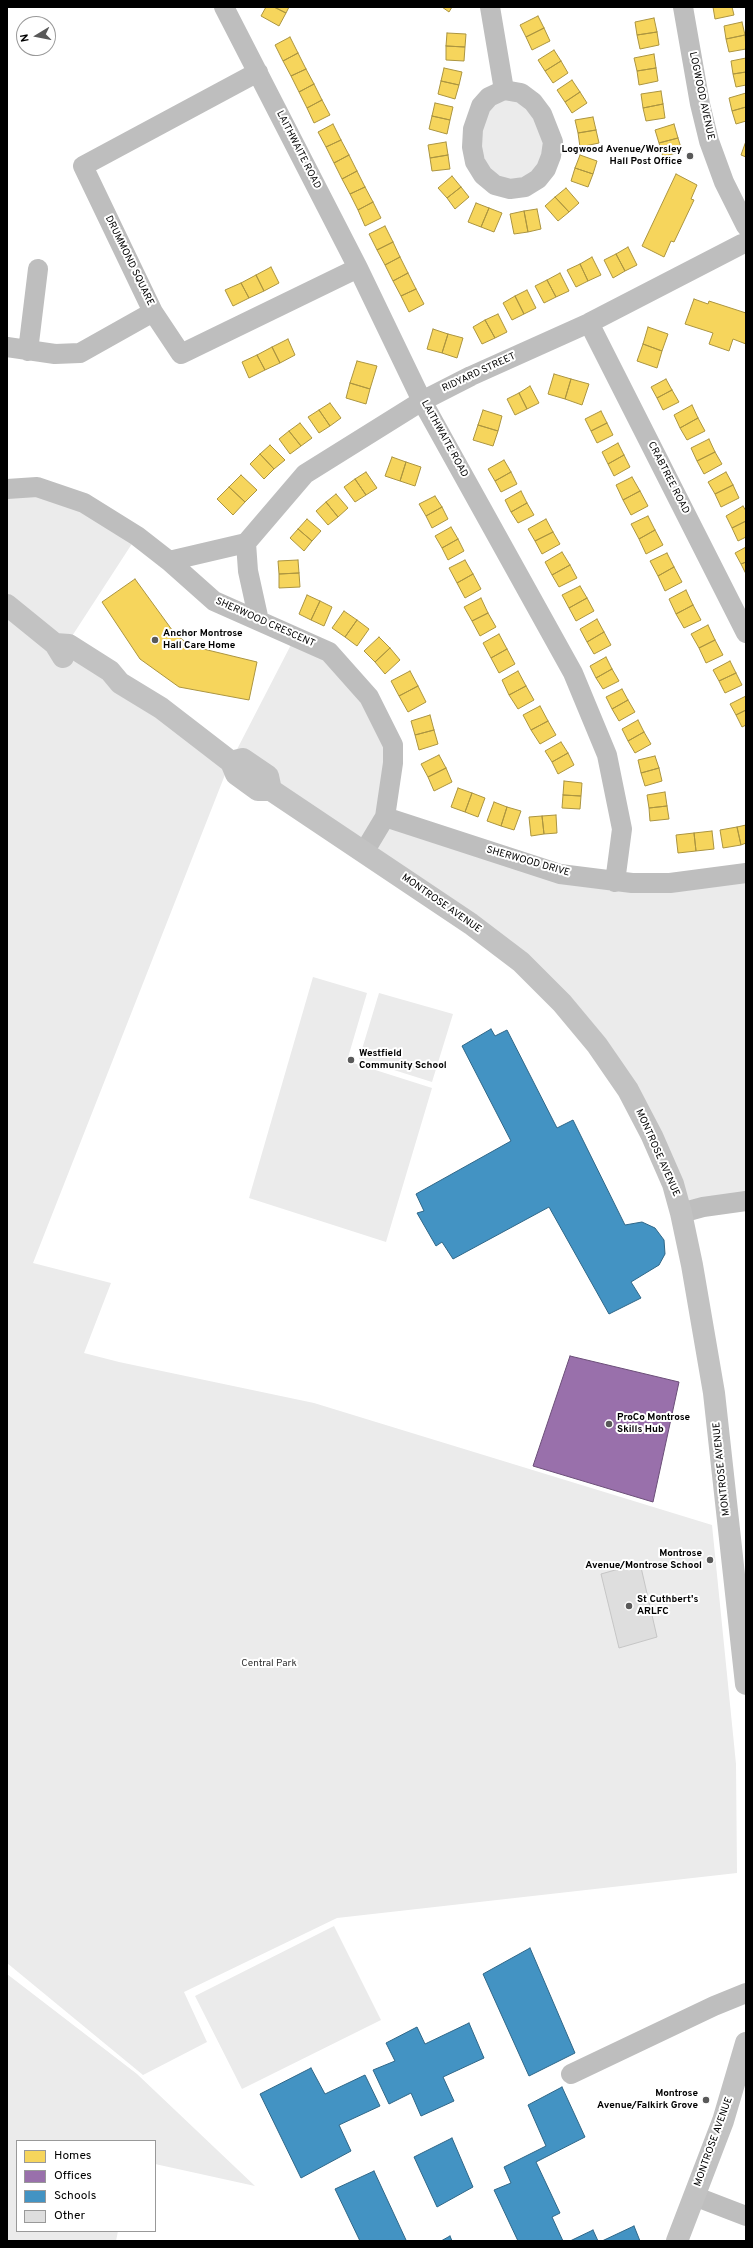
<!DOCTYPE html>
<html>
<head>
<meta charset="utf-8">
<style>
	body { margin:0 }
	#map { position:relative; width:753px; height:2248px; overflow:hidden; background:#fff; font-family:Overpass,sans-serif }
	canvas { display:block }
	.frame { position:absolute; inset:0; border:8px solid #000; pointer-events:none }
	.legend { position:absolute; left:16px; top:2140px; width:140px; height:92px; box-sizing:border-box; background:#fff; border:1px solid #999; margin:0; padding:5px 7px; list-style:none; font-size:12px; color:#000 }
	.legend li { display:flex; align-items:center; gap:8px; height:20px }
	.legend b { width:20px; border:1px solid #999 }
	.north { position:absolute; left:16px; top:16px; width:40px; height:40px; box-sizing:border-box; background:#fff; border:1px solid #999; border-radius:50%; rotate:260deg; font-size:11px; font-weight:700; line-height:16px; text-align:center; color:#000 }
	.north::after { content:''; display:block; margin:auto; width:14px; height:18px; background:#595959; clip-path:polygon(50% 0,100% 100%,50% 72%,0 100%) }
</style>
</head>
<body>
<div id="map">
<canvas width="753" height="2248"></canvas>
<div class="frame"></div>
<ul class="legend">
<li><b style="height:11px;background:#f6d55c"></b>Homes</li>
<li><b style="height:11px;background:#9970ab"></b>Offices</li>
<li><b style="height:11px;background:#4393c3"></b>Schools</li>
<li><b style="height:11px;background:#dedede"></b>Other</li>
</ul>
<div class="north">N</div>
</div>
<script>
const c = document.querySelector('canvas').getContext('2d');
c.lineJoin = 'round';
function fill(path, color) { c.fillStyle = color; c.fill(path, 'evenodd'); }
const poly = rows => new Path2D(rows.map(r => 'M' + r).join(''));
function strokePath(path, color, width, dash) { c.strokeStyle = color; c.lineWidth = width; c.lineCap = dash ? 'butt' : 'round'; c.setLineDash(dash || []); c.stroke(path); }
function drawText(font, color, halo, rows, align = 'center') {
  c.font = font + ' Overpass,sans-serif'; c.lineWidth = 4; c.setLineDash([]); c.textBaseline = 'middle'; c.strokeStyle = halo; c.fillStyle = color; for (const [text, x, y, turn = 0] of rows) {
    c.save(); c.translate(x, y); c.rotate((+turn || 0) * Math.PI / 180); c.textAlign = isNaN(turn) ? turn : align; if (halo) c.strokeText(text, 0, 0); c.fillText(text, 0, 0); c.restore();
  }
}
fill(poly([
	[504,90,548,127,538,179,495,185,473,129],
	[37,487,137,536,63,650,231,761,295,637,356,683,393,763,385,817,494,854,670,883,746,873,746,1209,681,1213,628,1090,521,962,230,762,33,1263,111,1283,84,1353,119,1362,314,1403,712,1525,736,1764,737,1873,337,1918,184,1992,207,2042,143,2075,7,1963,7,494],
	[313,977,367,993,347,1061,432,1088,386,1242,249,1198],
	[379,993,453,1014,432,1082,359,1059],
	[334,1926,381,2020,242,2089,195,1996],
	[7,1974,137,2074,255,2186,155,2164,155,2141,17,2141,17,2231,118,2231,116,2241,7,2241]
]), '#ebebeb');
const homes = poly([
	[266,7,274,7,286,13,279,26,261,16,266,7],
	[274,7,289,7,286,13,274,7],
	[442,7,452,7,449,12,442,7],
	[713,7,732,7,734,15,715,19,713,7],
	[538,16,544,28,526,37,520,25,538,16],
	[654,18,657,32,637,35,635,22,654,18],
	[742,22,745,35,726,39,724,26,742,22],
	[544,28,550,41,532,50,526,37,544,28],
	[657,32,659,45,640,49,637,35,657,32],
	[447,33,466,34,465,47,446,46,447,33],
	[745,35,746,49,729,52,726,39,745,35],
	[290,37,298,53,283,61,275,45,290,37],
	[446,46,465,47,464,61,446,60,446,46],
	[554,50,561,61,545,71,538,60,554,50],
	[298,53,306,69,291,76,283,61,298,53],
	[654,54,656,68,637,71,634,58,654,54],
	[746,58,746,72,733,74,731,61,746,58],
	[561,61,568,73,553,83,545,71,561,61],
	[444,68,462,72,459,85,441,81,444,68],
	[656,68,658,81,639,85,637,71,656,68],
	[306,69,314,84,299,92,291,76,306,69],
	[746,72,746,85,736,87,733,74,746,72],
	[572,80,580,92,565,102,557,90,572,80],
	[441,81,459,85,455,99,438,94,441,81],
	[314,84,322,100,307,108,299,92,314,84],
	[661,91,663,104,643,108,641,94,661,91],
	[580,92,587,103,572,113,565,102,580,92],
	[746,93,746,107,732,111,729,98,746,93],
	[322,100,330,115,314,123,307,108,322,100],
	[435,103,453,107,450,120,432,116,435,103],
	[663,104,665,118,646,121,643,108,663,104],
	[746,107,746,121,736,124,732,111,746,107],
	[432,116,450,120,447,134,429,129,432,116],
	[593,117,596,130,578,133,575,120,593,117],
	[333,124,341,140,326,147,318,132,333,124],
	[674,124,678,138,659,143,655,130,674,124],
	[596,130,599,143,580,147,578,133,596,130],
	[678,138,682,151,663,157,659,143,678,138],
	[341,140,349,155,334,163,326,147,341,140],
	[746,141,746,157,741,155,746,141],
	[446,142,448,155,430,158,428,145,446,142],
	[349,155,357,171,342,179,334,163,349,155],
	[448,155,450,169,432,171,430,158,448,155],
	[580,155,597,161,593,174,575,168,580,155],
	[575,168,593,174,588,187,571,181,575,168],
	[357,171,365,187,350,194,342,179,357,171],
	[676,174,697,185,691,199,694,200,674,242,671,241,664,257,642,246,676,174],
	[452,176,461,187,447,198,438,188,452,176],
	[365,187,373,202,358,210,350,194,365,187],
	[461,187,469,197,455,209,447,198,461,187],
	[566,188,579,203,569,212,555,197,566,188],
	[555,197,569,212,558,221,545,206,555,197],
	[373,202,381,218,365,226,358,210,373,202],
	[476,203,489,208,481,227,468,222,476,203],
	[489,208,502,213,494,232,481,227,489,208],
	[537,209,541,229,528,232,524,211,537,209],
	[524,211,528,232,514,234,510,214,524,211],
	[385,226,393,242,377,250,369,234,385,226],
	[393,242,400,257,385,265,377,250,393,242],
	[628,247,637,265,625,271,616,254,628,247],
	[616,254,625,271,613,278,604,260,616,254],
	[400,257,408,273,393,281,385,265,400,257],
	[592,257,601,275,588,281,580,264,592,257],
	[580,264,588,281,576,287,567,270,580,264],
	[271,267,279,283,264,291,256,275,271,267],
	[408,273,416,289,401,296,393,281,408,273],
	[560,273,569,291,556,297,547,280,560,273],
	[256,275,264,291,249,298,241,283,256,275],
	[547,280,556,297,544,303,535,286,547,280],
	[241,283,249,298,233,306,225,290,241,283],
	[416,289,424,304,409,312,401,296,416,289],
	[527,290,536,308,524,314,515,296,527,290],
	[515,296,524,314,512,320,503,303,515,296],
	[694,299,708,304,709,301,746,313,746,344,733,339,729,351,709,344,713,333,685,324,694,299],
	[498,314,507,332,495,338,485,320,498,314],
	[485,320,495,338,482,344,473,327,485,320],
	[648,327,668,334,662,351,643,344,648,327],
	[433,329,448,334,442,353,427,349,433,329],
	[448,334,463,338,457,358,442,353,448,334],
	[288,339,295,355,280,363,272,347,288,339],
	[643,344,662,351,657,368,637,361,643,344],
	[272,347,280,363,265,370,257,355,272,347],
	[257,355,265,370,249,378,242,362,257,355],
	[357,361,377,366,370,389,350,383,357,361],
	[554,374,571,379,565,399,548,394,554,374],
	[571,379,589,384,582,405,565,399,571,379],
	[666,379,672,390,657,398,651,387,666,379],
	[350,383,370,389,366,404,346,398,350,383],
	[530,386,539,403,527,409,519,393,530,386],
	[672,390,679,402,663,410,657,398,672,390],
	[519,393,527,409,515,415,507,399,519,393],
	[330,403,341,418,330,426,319,410,330,403],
	[692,405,698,418,680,428,674,415,692,405],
	[319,410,330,426,319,433,308,417,319,410],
	[483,410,502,416,498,431,478,425,483,410],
	[601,411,607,423,591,431,585,419,601,411],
	[698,418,705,431,687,440,680,428,698,418],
	[300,423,312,438,301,446,289,431,300,423],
	[607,423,613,435,597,443,591,431,607,423],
	[478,425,498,431,493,446,473,440,478,425],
	[289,431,301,446,290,454,279,439,289,431],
	[709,439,715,452,697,461,691,448,709,439],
	[618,443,624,455,608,464,602,452,618,443],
	[270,445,285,460,274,469,260,454,270,445],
	[715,452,722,464,704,474,697,461,715,452],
	[260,454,274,469,264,479,250,464,260,454],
	[624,455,630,467,614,476,608,464,624,455],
	[392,457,406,462,400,481,385,476,392,457],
	[504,460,511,472,495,481,488,469,504,460],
	[406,462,421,467,415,486,400,481,406,462],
	[366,472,377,488,366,495,355,479,366,472],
	[511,472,517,484,501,492,495,481,511,472],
	[726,472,733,485,715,494,708,482,726,472],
	[241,475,257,490,245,502,229,487,241,475],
	[632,477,640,491,623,500,616,485,632,477],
	[355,479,366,495,355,502,344,487,355,479],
	[733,485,739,498,721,507,715,494,733,485],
	[229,487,245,502,233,515,217,499,229,487],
	[521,491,527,503,511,512,505,500,521,491],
	[640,491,648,506,631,515,623,500,640,491],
	[336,494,348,508,338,517,326,502,336,494],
	[435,496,442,507,426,516,419,504,435,496],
	[326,502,338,517,328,525,316,511,326,502],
	[527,503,534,515,518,523,511,512,527,503],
	[743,506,746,511,746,521,732,528,726,516,743,506],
	[442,507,448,519,432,528,426,516,442,507],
	[648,516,655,530,639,539,631,524,648,516],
	[307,519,321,531,312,541,298,529,307,519],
	[546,519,553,532,535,541,528,529,546,519],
	[746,521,746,537,738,541,732,528,746,521],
	[451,527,458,539,442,548,435,536,451,527],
	[298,529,312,541,304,551,290,538,298,529],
	[655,530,663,545,646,554,639,539,655,530],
	[553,532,560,544,542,554,535,541,553,532],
	[458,539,464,551,448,560,442,548,458,539],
	[746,547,746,562,741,564,735,553,746,547],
	[562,552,570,565,552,575,545,562,562,552],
	[667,553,674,567,658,576,650,561,667,553],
	[298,560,299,573,279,574,278,561,298,560],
	[465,560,473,574,457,583,449,568,465,560],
	[746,562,746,574,741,564,746,562],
	[570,565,577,578,559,587,552,575,570,565],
	[674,567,682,582,665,591,658,576,674,567],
	[299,573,300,587,279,588,279,574,299,573],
	[473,574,481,589,465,598,457,583,473,574],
	[135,579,175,634,191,646,257,662,249,700,179,687,140,659,102,602,135,579],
	[580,586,587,598,569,608,562,595,580,586],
	[686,590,693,605,676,614,669,599,686,590],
	[307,595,320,601,311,620,299,614,307,595],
	[481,598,488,613,472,621,464,607,481,598],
	[587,598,594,611,576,621,569,608,587,598],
	[320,601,332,607,324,626,311,620,320,601],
	[693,605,701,620,684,628,676,614,693,605],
	[344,611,357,620,345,637,332,628,344,611],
	[488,613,496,627,480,636,472,621,488,613],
	[597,619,604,632,587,642,580,629,597,619],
	[357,620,369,629,357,646,345,637,357,620],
	[708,625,715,640,699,648,691,634,708,625],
	[604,632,611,645,594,654,587,642,604,632],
	[499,634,507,649,491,658,483,643,499,634],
	[379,637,390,648,375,662,364,651,379,637],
	[715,640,723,655,706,663,699,648,715,640],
	[390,648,400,660,385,674,375,662,390,648],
	[507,649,515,664,499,673,491,658,507,649],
	[606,657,612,669,596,678,590,666,606,657],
	[730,661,736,673,719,681,713,670,730,661],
	[612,669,619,681,603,689,596,678,612,669],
	[410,671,418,686,399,696,391,681,410,671],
	[518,671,526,686,509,695,502,680,518,671],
	[736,673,742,685,725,693,719,681,736,673],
	[418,686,426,702,408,712,399,696,418,686],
	[526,686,534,700,518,709,509,695,526,686],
	[622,689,628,700,612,709,606,697,622,689],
	[746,696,746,710,736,715,730,704,746,696],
	[628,700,635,712,619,721,612,709,628,700],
	[540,706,548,721,531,730,523,715,540,706],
	[746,710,746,725,742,727,736,715,746,710],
	[430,715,434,730,415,735,411,721,430,715],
	[638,720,644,732,628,741,622,729,638,720],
	[548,721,556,735,540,744,531,730,548,721],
	[434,730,438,744,419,750,415,735,434,730],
	[644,732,651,744,635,753,628,741,644,732],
	[561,742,568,753,552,762,545,751,561,742],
	[568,753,574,765,558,774,552,762,568,753],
	[439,755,446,768,428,777,421,764,439,755],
	[655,756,659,768,641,773,638,760,655,756],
	[446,768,452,782,434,791,428,777,446,768],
	[659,768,662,781,645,786,641,773,659,768],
	[564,781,582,783,581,796,563,795,564,781],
	[458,788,472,793,465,812,451,807,458,788],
	[665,792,667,806,649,808,647,795,665,792],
	[472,793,485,798,478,817,465,812,472,793],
	[563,795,581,796,580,809,562,808,563,795],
	[494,802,507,807,501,826,487,821,494,802],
	[667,806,669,819,650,821,649,808,667,806],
	[507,807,521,811,514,830,501,826,507,807],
	[556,815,557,833,544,834,542,816,556,815],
	[542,816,544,834,531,836,529,817,542,816],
	[746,825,746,843,741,845,737,827,746,825],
	[737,827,741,845,723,848,720,830,737,827],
	[712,831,714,849,696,851,694,833,712,831],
	[694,833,696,851,678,853,676,835,694,833]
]);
fill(homes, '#f6d55c');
strokePath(homes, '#ac9540', 1);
const offices = poly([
	[570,1356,679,1382,653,1502,533,1466,570,1356]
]);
fill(offices, '#9970ab');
strokePath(offices, '#6b4e78', 1);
const schools = poly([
	[491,1029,495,1036,507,1030,557,1128,573,1120,625,1225,642,1222,655,1228,664,1240,665,1254,659,1265,631,1282,641,1298,609,1314,549,1207,453,1259,442,1242,436,1246,417,1213,424,1211,416,1194,511,1141,462,1046,491,1029],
	[530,1948,575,2053,529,2076,483,1974,530,1948],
	[469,2023,484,2058,443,2077,454,2101,421,2116,411,2093,389,2104,373,2070,395,2061,386,2043,417,2027,425,2044,469,2023],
	[311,2068,325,2094,365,2075,380,2106,339,2125,351,2151,301,2178,260,2094,311,2068],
	[562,2087,585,2137,536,2162,560,2213,552,2217,563,2241,518,2241,494,2190,511,2183,504,2167,546,2146,528,2105,562,2087],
	[452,2138,473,2187,437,2207,414,2157,452,2138],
	[374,2171,406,2240,405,2241,360,2241,335,2189,374,2171],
	[634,2226,640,2241,602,2241,634,2226],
	[593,2230,598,2241,570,2241,593,2230],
	[450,2236,452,2241,441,2241,450,2236]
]);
fill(schools, '#4393c3');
strokePath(schools, '#2f6788', 1);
const building = poly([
	[640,1563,657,1637,619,1648,601,1574,640,1563]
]);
fill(building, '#dedede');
strokePath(building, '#c6c6c6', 1);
strokePath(poly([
	[224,7,358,268,422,401,573,673,607,755,622,829,615,882],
	[490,7,504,90],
	[683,7,700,104,709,141,724,182,746,226],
	[258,72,83,166,153,312,181,354,358,268],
	[504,90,521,93,533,102,542,114,553,142,551,156,546,169,538,179,525,187,510,189,495,185,483,175,475,162,472,147,473,129,481,106,489,97,504,90],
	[589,323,746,633],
	[7,347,55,354,80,353,153,312],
	[28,351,38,269],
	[7,489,37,487,84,503,137,536,169,561,214,601,329,652,369,697,393,745,393,763,385,817,364,852],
	[169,561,246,543],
	[259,621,248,571,246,543,305,474,422,401,471,376,589,323,742,244],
	[385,817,560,874,632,883,670,883,746,873],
	[681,1213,703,1207,746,1201],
	[571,2074,714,2006,746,1993],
	[694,2196,746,2216]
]), '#bebebe', 20);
strokePath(poly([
	[7,605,55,644,63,657],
	[55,644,69,645,110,671,120,683,161,708,231,762,236,774,258,790,271,790,471,924,521,962,562,1003,597,1045,628,1090,652,1136,673,1184,681,1213,692,1265,714,1393,746,1684],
	[231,762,243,759,268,776,271,790],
	[677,2241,723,2121,746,2043]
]), '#c2c2c2', 22);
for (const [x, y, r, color] of [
	[690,156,4,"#595959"],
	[155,640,4,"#595959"],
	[351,1060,4,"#595959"],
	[609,1424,4,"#595959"],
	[710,1560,4,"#595959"],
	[629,1606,4,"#595959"],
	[706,2100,4,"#595959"]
]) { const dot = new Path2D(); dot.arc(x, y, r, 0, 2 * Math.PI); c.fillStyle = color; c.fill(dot); strokePath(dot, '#fff', 1.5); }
drawText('10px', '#000', '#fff', [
	["LOGWOOD AVENUE",701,96,78],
	["LAITHWAITE ROAD",298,150,63],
	["DRUMMOND SQUARE",129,261,64],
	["RIDYARD STREET",479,373,-25],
	["LAITHWAITE ROAD",444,439,61],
	["CRABTREE ROAD",668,478,63],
	["SHERWOOD CRESCENT",265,623,24],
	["SHERWOOD DRIVE",528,862,16],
	["MONTROSE AVENUE",441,904,35],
	["MONTROSE AVENUE",657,1153,66],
	["MONTROSE AVENUE",722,1469,-96],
	["MONTROSE AVENUE",714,2142,-70]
]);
drawText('bold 10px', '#000', '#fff', [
	["Logwood Avenue/Worsley",682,150,"right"],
	["Hall Post Office",682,162,"right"],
	["Anchor Montrose",163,634],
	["Hall Care Home",163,646],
	["Westfield",359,1054],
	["Community School",359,1066],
	["ProCo Montrose",617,1418],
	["Skills Hub",617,1430],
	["Montrose",702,1554,"right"],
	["Avenue/Montrose School",702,1566,"right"],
	["St Cuthbert's",637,1600],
	["ARLFC",637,1612],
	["Montrose",698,2094,"right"],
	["Avenue/Falkirk Grove",698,2106,"right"]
], 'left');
drawText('10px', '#313131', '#fff', [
	["Central Park",269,1664]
]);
</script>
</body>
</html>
